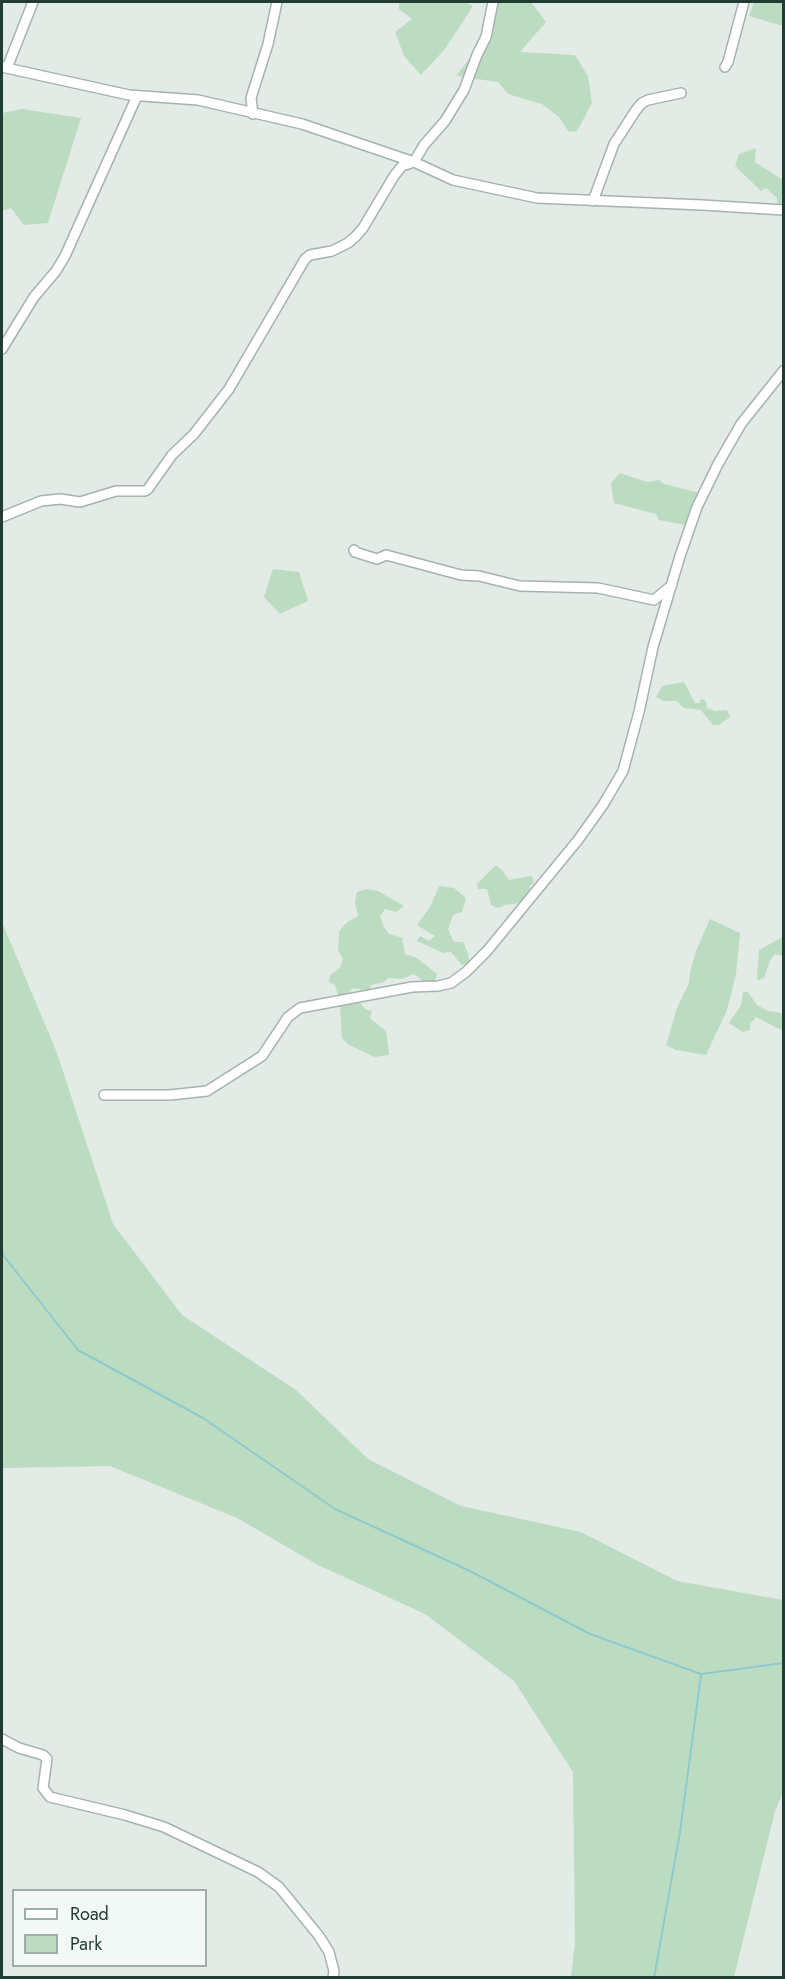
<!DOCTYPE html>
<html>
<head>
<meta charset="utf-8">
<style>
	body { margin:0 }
	#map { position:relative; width:785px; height:1979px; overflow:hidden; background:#e2ebe6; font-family:Jost,sans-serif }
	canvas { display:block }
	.frame { position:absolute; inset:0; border:3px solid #233c33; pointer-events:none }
	.legend { position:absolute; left:12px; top:1889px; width:195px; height:78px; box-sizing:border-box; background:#f2f8f5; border:2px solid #9fada7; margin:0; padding:8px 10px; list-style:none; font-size:18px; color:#233c33 }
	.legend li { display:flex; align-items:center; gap:12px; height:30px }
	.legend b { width:30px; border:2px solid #9fada7 }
</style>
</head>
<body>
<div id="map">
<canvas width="785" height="1979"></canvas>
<div class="frame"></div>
<ul class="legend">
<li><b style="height:8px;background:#fff"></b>Road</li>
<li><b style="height:16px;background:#bcdcc1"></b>Park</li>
</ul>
</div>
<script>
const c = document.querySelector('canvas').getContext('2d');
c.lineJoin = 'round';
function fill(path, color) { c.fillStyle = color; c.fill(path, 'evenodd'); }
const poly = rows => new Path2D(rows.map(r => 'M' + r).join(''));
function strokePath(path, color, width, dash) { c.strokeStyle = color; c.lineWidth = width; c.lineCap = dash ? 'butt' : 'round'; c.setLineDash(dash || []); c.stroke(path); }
fill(poly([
	[399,2,465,2,473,6,445,49,421,75,404,56,395,32,412,19,399,9],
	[491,2,531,2,546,22,520,52,575,55,588,76,592,103,577,131,569,132,559,117,542,104,508,94,498,82,456,76,473,54,486,26],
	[754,2,783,2,783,26,749,16],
	[22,109,81,118,48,223,24,225,11,208,2,211,2,113],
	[756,148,755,162,783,180,783,211,778,211,777,198,766,188,761,191,735,166,739,154],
	[620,473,647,482,659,480,664,484,700,493,690,526,659,520,656,514,614,503,611,483],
	[273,569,299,572,308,601,280,614,264,597],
	[684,682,695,703,700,703,701,699,706,701,707,708,715,711,727,710,730,717,719,725,713,725,701,710,684,708,676,701,664,701,656,697,662,686],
	[496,865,502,870,509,880,532,876,534,883,529,886,533,892,529,898,520,903,505,905,498,908,491,905,487,889,478,889,477,884],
	[439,886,454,888,466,898,462,912,453,915,448,929,454,942,463,942,468,953,469,962,462,965,451,952,443,953,417,941,420,936,429,941,435,936,417,925,430,907],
	[366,889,378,891,404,906,396,912,385,909,380,916,384,927,389,934,402,938,405,954,417,958,437,974,434,983,423,981,414,974,402,979,388,978,384,982,371,985,370,991,353,988,345,995,338,995,335,985,329,982,330,975,340,968,343,959,338,950,339,932,346,923,358,916,355,902,357,892],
	[710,919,740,933,736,974,727,1010,706,1055,676,1050,666,1045,677,1008,689,983,690,972,696,951],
	[2,922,57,1053,113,1224,182,1315,296,1390,368,1459,461,1506,581,1532,677,1581,783,1600,783,1793,775,1811,734,1977,571,1977,575,1942,573,1772,514,1681,425,1614,318,1565,237,1518,110,1466,2,1468],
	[783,937,783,956,775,954,770,961,764,978,757,980,759,950],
	[743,992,748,992,757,1005,768,1011,781,1013,783,1017,783,1028,781,1030,756,1017,750,1024,750,1030,743,1032,729,1023,741,1005],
	[352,1001,359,1002,366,1010,372,1011,370,1018,386,1031,389,1055,375,1057,349,1045,342,1038,340,1006]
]), '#bcdcc1');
strokePath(poly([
	[2,1248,3,1255,78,1350,203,1418,335,1509,470,1571,590,1634,701,1674,784,1663],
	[654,1978,680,1832,701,1675]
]), '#8dcace', 2);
const minor = poly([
	[2,67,129,95,198,100,302,124,414,162,453,180,537,198,702,205,784,210],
	[725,67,728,62,744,2],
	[7,68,33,2],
	[253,114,251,98,268,44,277,2],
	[593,201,614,144,636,110,642,103,648,100,681,93],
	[2,349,34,297,56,271,65,256,137,96],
	[2,517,41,501,60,499,80,502,116,491,145,491,148,489,172,455,194,434,229,389,305,259,310,255,332,251,348,243,356,236,363,228,394,176,402,166,414,162,424,145,445,121,464,90,477,55,486,37,493,2],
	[354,550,355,552,377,559,386,555,461,575,479,576,520,586,598,588,654,600,672,585],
	[104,1095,170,1095,207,1091,262,1056,288,1017,300,1008,412,987,438,986,451,983,466,972,487,951,578,840,603,805,623,771,639,712,653,647,680,556,697,507,718,464,741,424,784,370],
	[2,1739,19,1748,43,1755,47,1759,43,1788,50,1797,125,1815,164,1827,258,1872,279,1887,319,1936,329,1952,334,1971,333,1978]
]);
strokePath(minor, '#a5b3ad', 12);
strokePath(minor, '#fff', 9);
</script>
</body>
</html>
